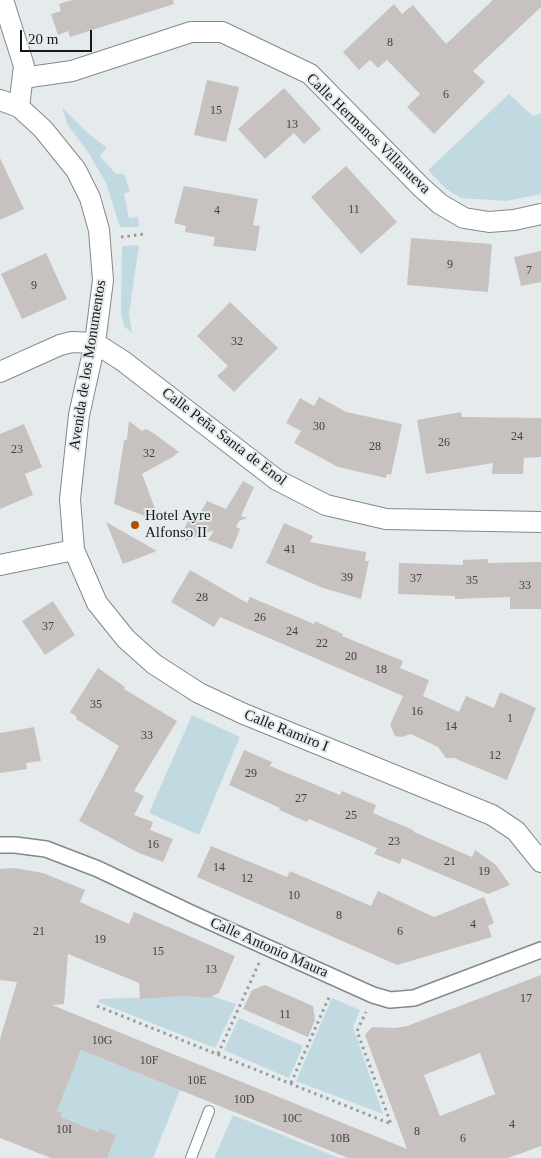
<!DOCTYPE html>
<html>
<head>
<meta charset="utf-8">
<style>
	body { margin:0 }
	#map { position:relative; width:541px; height:1158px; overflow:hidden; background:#e5ebed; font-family:Georgia,serif }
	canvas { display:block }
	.scale { position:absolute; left:20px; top:30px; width:72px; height:22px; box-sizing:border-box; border:2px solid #161819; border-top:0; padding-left:6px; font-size:15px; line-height:18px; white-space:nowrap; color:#161819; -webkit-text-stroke:4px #e5ebed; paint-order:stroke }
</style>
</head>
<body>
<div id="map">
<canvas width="541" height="1158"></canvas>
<div class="scale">20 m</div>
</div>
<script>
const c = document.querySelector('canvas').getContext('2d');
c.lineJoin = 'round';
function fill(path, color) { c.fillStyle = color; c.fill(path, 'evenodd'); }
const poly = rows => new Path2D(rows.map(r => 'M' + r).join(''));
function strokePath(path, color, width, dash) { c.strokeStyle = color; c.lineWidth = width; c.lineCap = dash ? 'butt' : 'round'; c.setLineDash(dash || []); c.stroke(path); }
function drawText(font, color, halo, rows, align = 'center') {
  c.font = font + ' Georgia,serif'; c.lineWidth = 4; c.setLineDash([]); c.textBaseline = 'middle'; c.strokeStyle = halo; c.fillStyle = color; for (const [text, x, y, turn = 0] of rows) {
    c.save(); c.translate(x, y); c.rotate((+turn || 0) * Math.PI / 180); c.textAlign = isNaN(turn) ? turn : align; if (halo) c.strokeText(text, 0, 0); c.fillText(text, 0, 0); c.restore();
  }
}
fill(poly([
	[509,94,533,116,541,113,541,194,506,201,461,198,446,189,428,170],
	[62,107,89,134,107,148,100,156,116,174,124,174,130,191,124,194,129,218,138,217,139,227,120,227,106,183,88,152,67,124],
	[139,245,129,314,132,333,124,326,121,313,122,246],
	[192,715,240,737,199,835,149,813],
	[180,996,208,998,212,996,236,1004,215,1048,98,1002,100,999],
	[332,998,360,1010,353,1027,383,1114,296,1081],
	[239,1018,303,1046,289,1078,224,1050],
	[81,1050,180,1090,153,1158,107,1158,116,1135,100,1128,98,1132,61,1117,57,1111],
	[233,1115,339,1158,214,1158]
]), '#c1d9e1');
fill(poly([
	[72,0,173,0,174,4,70,37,68,31,58,35,51,14,61,11,59,4],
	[493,0,541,0,541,7,473,71,485,82,434,134,407,107,420,94,387,60,378,68,370,60,359,70,343,52,394,4,402,14,413,5,446,44],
	[207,80,239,87,226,142,194,135],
	[284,88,321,129,304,144,294,133,265,159,238,129],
	[0,158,24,209,0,220],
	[346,166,397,222,361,254,311,197],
	[184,186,258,199,253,225,260,226,256,251,213,246,215,237,185,232,186,226,174,223],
	[411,238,492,244,488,292,407,285],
	[541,251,541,282,521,286,514,257],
	[46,253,67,299,22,319,1,274],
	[230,302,278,348,234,392,217,376,228,366,197,336],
	[319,397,346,412,402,424,391,475,387,474,386,478,338,467,294,443,301,431,286,423,300,398,314,406],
	[461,412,462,417,541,418,541,457,524,458,523,474,492,474,493,463,426,474,417,420],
	[129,421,142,431,146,429,152,432,179,452,175,454,176,455,142,474,160,522,114,504,124,441,127,439],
	[24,424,42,467,25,474,33,495,0,509,0,434],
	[243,481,254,487,241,516,247,518,239,521,236,527,240,529,232,549,208,540,214,530,185,541,189,533,183,531,192,513,199,515,207,501,226,509],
	[106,522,157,551,123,564],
	[284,523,313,536,310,542,366,552,365,561,369,561,361,599,323,588,266,563],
	[488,559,488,563,541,562,541,609,510,609,510,597,455,599,455,596,398,594,399,563,463,565,463,560],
	[190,570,247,603,250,597,314,624,315,621,343,634,342,636,403,661,400,668,429,680,423,696,459,712,466,696,494,708,500,692,536,708,507,780,454,758,446,758,438,747,411,734,402,737,395,736,390,725,403,696,220,617,214,627,171,602],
	[53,601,75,635,45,655,22,621],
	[98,668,125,687,124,689,177,721,134,791,144,796,134,815,153,822,150,830,173,839,163,862,139,853,79,821,119,746,76,719,77,717,70,712],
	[34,727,41,761,26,763,27,769,0,773,0,733],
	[244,750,272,762,270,766,340,795,342,791,376,805,373,813,413,830,414,832,472,857,475,850,496,865,510,885,488,894,402,858,400,864,374,854,377,848,309,819,307,822,279,810,280,808,229,785],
	[211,846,287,877,290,871,371,906,378,891,434,917,484,897,494,923,488,926,492,937,397,965,197,877],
	[15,868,43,873,85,890,80,902,129,924,134,912,235,956,219,993,208,998,180,996,140,999,139,983,68,954,64,1004,52,1005,407,1149,365,1035,372,1027,395,1028,407,1026,541,975,541,1146,508,1158,348,1158,81,1050,57,1111,62,1113,61,1117,98,1132,100,1128,116,1135,107,1158,51,1158,0,1138,0,1039,17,982,0,980,0,869],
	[480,1053,495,1094,440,1116,424,1075],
	[265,985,313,1006,315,1020,308,1037,243,1009,252,990]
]), '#c7c2bf');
const service = poly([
	[191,1158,209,1111]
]);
const pedestrian = poly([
	[0,845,15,845,46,849,98,869,193,914,373,995,390,1000,414,998,541,950]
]);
const minor = poly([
	[3,0,24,66,19,107],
	[23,78,72,71,191,32,222,32,310,74,421,187,440,204,464,218,489,222,514,220,541,214],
	[0,100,19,107,43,129,76,170,90,198,99,230,103,280,95,343,79,415,70,499,74,550,97,603,126,639,154,664,199,693,244,714,492,815,516,831,541,862],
	[95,343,123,361,277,480,326,505,386,519,541,522],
	[0,372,60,345,72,342,95,343],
	[0,565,74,550]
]);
strokePath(service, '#83898a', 12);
strokePath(pedestrian, '#83898a', 18);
strokePath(minor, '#83898a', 22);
strokePath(poly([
	[121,237,145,234],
	[97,1006,391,1124,357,1031,366,1012],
	[218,1054,259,963],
	[291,1083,330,995]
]), '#979c9d', 3, [2.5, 4]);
strokePath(service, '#fff', 10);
strokePath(pedestrian, '#fff', 15);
strokePath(minor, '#fff', 20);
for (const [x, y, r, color] of [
	[135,525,5,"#b05102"]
]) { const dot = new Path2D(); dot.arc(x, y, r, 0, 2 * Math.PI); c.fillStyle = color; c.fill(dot); strokePath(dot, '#e5ebed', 2); }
drawText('12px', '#424242', null, [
	["8",390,43],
	["6",446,95],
	["15",216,111],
	["13",292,125],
	["11",354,210],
	["4",217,211],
	["9",450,265],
	["7",529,271],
	["9",34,286],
	["32",237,342],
	["30",319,427],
	["24",517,437],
	["26",444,443],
	["28",375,447],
	["23",17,450],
	["32",149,454],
	["41",290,550],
	["39",347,578],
	["37",416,579],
	["35",472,581],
	["33",525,586],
	["28",202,598],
	["26",260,618],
	["37",48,627],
	["24",292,632],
	["22",322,644],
	["20",351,657],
	["18",381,670],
	["35",96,705],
	["16",417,712],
	["1",510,719],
	["14",451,727],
	["33",147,736],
	["12",495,756],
	["29",251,774],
	["27",301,799],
	["25",351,816],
	["23",394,842],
	["16",153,845],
	["21",450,862],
	["14",219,868],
	["19",484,872],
	["12",247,879],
	["10",294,896],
	["8",339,916],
	["4",473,925],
	["21",39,932],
	["6",400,932],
	["19",100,940],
	["15",158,952],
	["13",211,970],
	["17",526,999],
	["11",285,1015],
	["10G",102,1041],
	["10F",149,1061],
	["10E",197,1081],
	["10D",244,1100],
	["10C",292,1119],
	["4",512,1125],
	["10I",64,1130],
	["8",417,1132],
	["10B",340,1139],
	["6",463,1139]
]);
drawText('15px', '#161819', '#e5ebed', [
	["Calle Hermanos Villanueva",368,134,44],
	["Avenida de los Monumentos",88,365,-81],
	["Calle Peña Santa de Enol",224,437,37],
	["Calle Ramiro I",286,731,22],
	["Calle Antonio Maura",269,948,24]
]);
drawText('15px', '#161819', '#e5ebed', [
	["Hotel Ayre",145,516],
	["Alfonso II",145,533]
], 'left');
</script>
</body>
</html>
